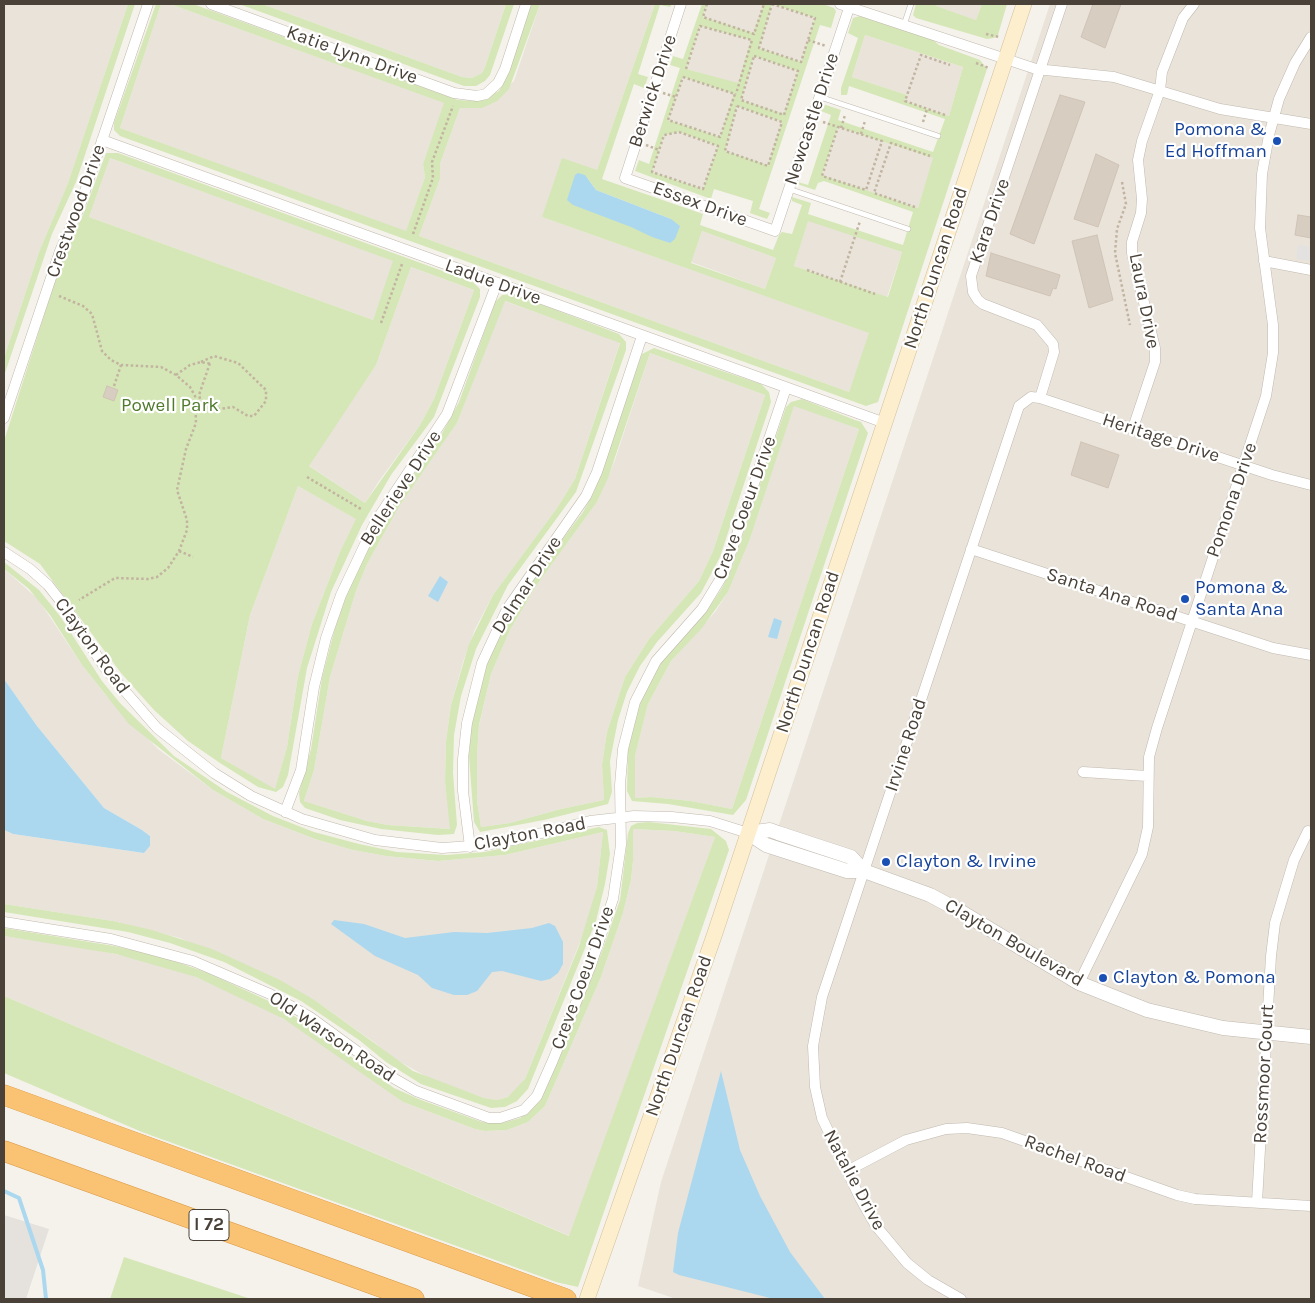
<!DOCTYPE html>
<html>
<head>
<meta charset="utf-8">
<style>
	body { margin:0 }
	#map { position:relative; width:1315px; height:1303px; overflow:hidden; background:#f5f2ec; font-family:Karla,sans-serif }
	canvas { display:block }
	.frame { position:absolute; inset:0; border:5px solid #4a4239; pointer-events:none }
</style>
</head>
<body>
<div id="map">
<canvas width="1315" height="1303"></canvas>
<div class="frame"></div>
</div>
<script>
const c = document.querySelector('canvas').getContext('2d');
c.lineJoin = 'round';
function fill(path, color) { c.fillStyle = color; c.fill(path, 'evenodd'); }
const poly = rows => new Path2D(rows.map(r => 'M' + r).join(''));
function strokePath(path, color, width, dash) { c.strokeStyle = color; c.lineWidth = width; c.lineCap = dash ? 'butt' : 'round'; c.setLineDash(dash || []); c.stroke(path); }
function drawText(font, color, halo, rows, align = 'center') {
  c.font = font + ' Karla,sans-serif'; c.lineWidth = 4.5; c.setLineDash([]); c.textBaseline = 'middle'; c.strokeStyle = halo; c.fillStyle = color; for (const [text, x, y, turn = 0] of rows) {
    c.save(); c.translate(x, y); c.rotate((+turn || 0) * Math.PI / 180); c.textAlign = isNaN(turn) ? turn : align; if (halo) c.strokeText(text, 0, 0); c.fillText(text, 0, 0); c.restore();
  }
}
fill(poly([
	[4,4,128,4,68,183,39,252,4,358],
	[161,4,170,4,445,103,423,164,425,177,406,232,120,128],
	[262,4,506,4,485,67,482,73,472,78,462,77],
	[540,4,655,4,597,170,542,217,870,333,849,392,419,236,440,179,440,164,460,108,482,108,514,81],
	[707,4,764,4,754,34,703,17],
	[772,4,815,18,801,62,759,48],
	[936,4,982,4,976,20,935,6],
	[1050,4,1311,4,1311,1299,676,1299,638,1286,661,1182],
	[700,26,752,40,738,84,686,69],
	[865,35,963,67,949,116,905,101,907,95,852,77],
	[754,56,798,71,784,115,741,100],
	[683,77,735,94,720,137,668,120],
	[737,106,782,122,768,166,725,151],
	[838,127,934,158,918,208,822,176],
	[679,132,718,146,703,189,652,172,664,135],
	[110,158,394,261,373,320,89,217],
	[808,220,902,252,887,297,794,266],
	[702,231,776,258,765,289,691,262],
	[411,267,474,290,434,399,420,425,379,481,365,503,308,465,376,365],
	[504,301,620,342,575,479,557,508,493,595,475,629,463,662,451,705,446,741,445,782,451,829,388,825,367,821,304,801,314,770,330,677,356,591,367,564,400,505,457,423],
	[650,353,765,395,713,551,699,581,649,639,625,677,607,732,602,765,604,800,561,809,510,823,481,827,477,801,477,756,479,726,491,674,510,630,536,586,597,502,615,460],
	[794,405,859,429,732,809,691,801,651,797,635,798,635,756,648,704,671,661,715,612,728,592,750,539],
	[298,486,357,519,339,554,312,624,298,676,287,747,275,790,221,758,250,615],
	[4,569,38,599,82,665,105,694,158,749,213,790,263,819,315,839,353,850,386,856,438,861,505,855,603,832,597,887,590,917,525,1079,518,1089,508,1097,497,1100,484,1098,429,1078,393,1058,375,1043,316,1001,180,938,113,921,4,904,4,830,13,834,144,853,150,846,150,836,142,830,104,808,37,726,4,679],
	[633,829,674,831,715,837,570,1236,4,996,4,936,82,947,148,961,196,977,263,1007,308,1033,403,1102,475,1129,485,1131,507,1130,528,1122,545,1106,601,977,623,913,631,880,633,861]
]), '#e9e3da');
fill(poly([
	[4,1215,49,1229,26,1299,4,1299]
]), '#e5e1dd');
fill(poly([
	[128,4,135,4,76,182,52,234,4,376,4,358,39,252,68,183],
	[156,4,161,4,120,128,406,231,425,177,423,164,444,103,170,4,193,4,458,100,475,101,486,98,499,91,506,78,531,4,540,4,509,89,497,101,482,108,460,108,440,164,440,179,419,236,849,392,869,333,542,217,562,158,597,170,655,4,672,4,670,7,660,5,638,74,648,77,644,88,634,84,602,179,703,214,700,225,773,250,779,235,782,232,792,234,802,205,792,201,792,197,811,203,808,214,903,245,913,212,824,181,818,183,815,190,797,184,798,182,808,185,831,115,821,111,823,104,841,110,838,120,933,152,945,119,849,86,847,95,841,95,841,88,858,38,848,33,853,18,860,16,933,40,939,45,980,60,987,69,878,402,866,406,120,136,114,130,114,123],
	[865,35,963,67,949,116,905,101,907,95,852,77],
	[838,127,933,158,918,208,822,175],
	[585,175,596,190,671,219,670,243,611,218],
	[808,221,902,252,888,297,794,266],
	[702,231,776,258,765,289,691,263],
	[239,4,262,4,462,77,472,78,482,73,485,67,506,4,514,4,490,75,485,81,476,86,464,86],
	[702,4,707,4,703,17,753,33,764,4,823,4,834,8,836,11,831,28,820,25,759,209,770,213,767,219,750,213,753,201,714,189,711,199,635,171,639,160,649,164,680,68,670,65,673,56,683,59],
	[772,4,815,18,801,62,759,48],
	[700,26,751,40,738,83,686,69],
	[754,56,798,71,784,114,741,100],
	[683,77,734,94,720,137,668,120],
	[737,106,782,122,768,165,725,151],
	[679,132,718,146,703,189,652,172,664,135],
	[916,4,936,4,936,6,976,20,982,4,1007,4,998,35,994,38,987,39,916,18,913,15],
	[106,153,118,153,473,282,480,289,480,297,434,417,391,475,362,525,331,592,307,668,288,775,283,787,276,792,258,787,220,763,188,741,154,710,121,673,40,564,4,541,4,441,63,256,83,215],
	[110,158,393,261,373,320,89,217],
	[411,267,474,290,434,399,420,425,365,503,309,466,376,365],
	[298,486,356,519,339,554,312,624,298,676,287,747,275,789,221,758,250,615],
	[514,294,619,334,626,342,626,350,576,492,508,585,476,649,461,696,454,735,453,773,457,825,454,834,438,835,381,829,340,820,305,808,300,802,299,793,311,749,322,678,336,624,352,580,384,517,440,437,459,402,495,302,502,295],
	[505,301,620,343,575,479,557,508,493,595,469,644,451,705,446,741,445,782,450,829,388,825,367,821,304,801,314,770,330,677,356,591,367,564,400,505,457,423],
	[654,348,761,384,769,392,771,402,720,557,701,593,657,642,640,666,627,692,618,720,610,761,612,792,608,804,544,820,480,832,474,822,469,756,471,726,484,673,493,647,525,589,583,512,594,492,639,362,642,354],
	[650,353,765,395,713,551,699,581,649,639,625,677,607,732,602,765,604,800,561,809,510,823,481,827,477,801,477,756,479,725,491,674,510,630,536,586,597,502,608,478],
	[802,399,855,420,861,422,868,433,746,800,733,815,668,804,632,801,627,791,628,747,638,706,657,666,708,609,722,588,732,567,786,407,791,402],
	[794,406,859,429,732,809,691,801,651,797,635,798,635,756,648,704,671,661,702,628,728,592,750,539],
	[4,562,39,590,60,616,102,681,120,703,174,756,227,792,273,816,314,832,359,844,397,852,446,855,485,852,599,827,607,830,610,854,605,884,596,921,528,1089,517,1101,505,1107,491,1108,421,1084,386,1062,359,1040,301,1001,224,962,170,943,128,932,4,912,4,904,113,921,152,930,212,949,280,980,316,1001,413,1071,484,1098,497,1100,508,1097,525,1079,579,946,597,887,603,832,505,855,438,861,386,856,353,850,315,839,263,819,213,790,129,724,82,665,50,615,29,589,4,569],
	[649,822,711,829,726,841,729,850,578,1287,556,1282,142,1132,4,1073,4,996,569,1236,715,837,674,831,633,829,633,861,631,880,623,913,601,977,545,1106,528,1122,507,1130,485,1131,475,1129,403,1102,284,1019,196,977,116,954,4,936,4,928,114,946,160,956,208,973,271,1002,299,1019,394,1088,421,1100,482,1122,502,1123,520,1118,529,1111,540,1101,547,1086,601,954,620,900,628,833,631,826,637,823],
	[124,1257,251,1299,110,1299]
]), '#d5e7b6');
fill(poly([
	[1298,245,1311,247,1311,261,1296,259]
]), '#e4e2e0');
fill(poly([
	[578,173,585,175,596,190,671,219,680,226,675,239,670,243,652,237,631,227,573,205,567,200,575,175],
	[440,576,448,582,438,602,428,596],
	[774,618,782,621,777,639,768,637],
	[4,679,37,726,104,808,142,830,150,836,150,846,144,853,13,834,4,830],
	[334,920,364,924,405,938,454,932,487,933,532,928,549,923,555,926,563,942,563,964,558,973,550,979,541,981,502,971,492,972,477,991,467,995,454,995,432,988,418,975,375,956,331,924],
	[721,1071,740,1150,760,1196,790,1252,825,1299,774,1299,679,1275,673,1272,678,1233]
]), '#abd8ef');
strokePath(poly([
	[4,1191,19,1198,43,1270,46,1299]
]), '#abd8ef', 4);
const building = poly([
	[1093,4,1121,4,1105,48,1081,37,1093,4],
	[1060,95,1085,102,1034,244,1010,234,1060,95],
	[1096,154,1119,165,1098,227,1074,219,1096,154],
	[1298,215,1311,217,1311,238,1295,235,1298,215],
	[1097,235,1113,300,1089,308,1072,241,1097,235],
	[991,253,1060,275,1056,289,1053,288,1050,296,986,276,991,253],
	[107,386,118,390,114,401,103,397,107,386],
	[1081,442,1119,455,1108,488,1071,475,1081,442]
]);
fill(building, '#d7cdc1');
strokePath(building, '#d1c4b5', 1);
const service = poly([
	[904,25,911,4],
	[820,97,938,136],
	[789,189,908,229]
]);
const minor = poly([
	[211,4,454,93,477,96,486,94,498,83,505,69,526,4],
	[681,4,625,178,775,231,849,8],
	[840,4,1036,69,1114,77,1220,109,1311,124],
	[102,140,885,423],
	[1264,261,1311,270],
	[1040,398,1054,352,1053,344,1037,325,983,304,978,300,973,292,971,276,1062,4],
	[4,418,60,251,80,206,148,4],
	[1133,428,1155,362,1155,348,1132,253,1132,242,1141,213,1142,199,1138,160,1142,141,1160,90,1162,72,1183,18,1194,4],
	[971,549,1273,648,1311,655],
	[4,552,30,569,48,585,66,608,105,668,157,728,214,773,251,796,302,819,375,840,442,848,485,845,518,839,590,821,634,816,672,817,710,821,748,833],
	[1083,772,1147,776],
	[285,812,301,770,314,687,326,638,341,595,376,521,447,414,497,283],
	[470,847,463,791,463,759,467,723,482,663,507,609,586,496,597,472,642,336],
	[4,922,111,939,193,961,270,994,310,1017,395,1079,416,1091,489,1118,500,1118,524,1110,537,1096,553,1060,591,965,613,899,621,845,620,785,623,749,635,702,656,661,702,609,724,573,786,388],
	[1079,983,1142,854,1148,827,1149,757,1157,728,1266,396,1273,353,1273,325,1260,228,1262,174,1269,135,1279,99,1295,63,1311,37],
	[847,1171,906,1140,946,1129,967,1128,1002,1133,1177,1195,1195,1199,1311,1206],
	[1257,1202,1271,956,1275,923,1294,860,1308,831],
	[961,1299,928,1280,907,1263,876,1226,860,1198,822,1118,815,1087,813,1046,822,997,1019,406,1031,397,1040,398,1272,475,1311,485]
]);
const tertiary = poly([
	[748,833,766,845,847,871,864,871,930,895,958,910,1079,983,1147,1010,1223,1028,1311,1037],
	[748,833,770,830,778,833,851,857,864,871]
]);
const secondary = poly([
	[587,1299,714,936,1024,4]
]);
const motorway = poly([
	[4,1095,566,1299],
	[4,1151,414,1299]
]);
strokePath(service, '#c1b9ae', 6);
strokePath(minor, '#c1b9ae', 11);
strokePath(tertiary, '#c1b9ae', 15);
strokePath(secondary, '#d3c19d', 16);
strokePath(motorway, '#d99742', 21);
strokePath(poly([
	[707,4,703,17,754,34,764,4],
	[772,4,815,18,801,62,759,48,772,4],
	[986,34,999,37],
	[808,40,826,46],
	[754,56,798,71,784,115,741,100,754,56],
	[976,63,989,68],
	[686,69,700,26,752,40,736,94],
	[683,77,735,94,720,137,668,120,683,77],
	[663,93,676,97],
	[737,106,782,122,768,166,725,151,737,106],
	[945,115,905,101,921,55,950,65],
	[823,122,841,128,882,141,866,190,822,176,838,127],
	[923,122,927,109],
	[841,128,845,115],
	[679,132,718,146,703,189,652,172,664,135,679,132],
	[861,134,865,121],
	[646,145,659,150],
	[1122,182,1126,204,1117,229,1115,253,1130,325],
	[915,207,874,193,891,143,930,156],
	[413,234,433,178,432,162,453,106],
	[807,270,875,294],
	[840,282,860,221],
	[59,296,83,306,92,314,102,351,111,360,121,365,161,367,176,375,190,387,195,396,196,423,186,449,177,490,187,520,187,530,179,551,168,568,157,577,148,579,115,578,79,600],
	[381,323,402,264],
	[201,362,214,356,238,363,266,390,266,401,254,416,248,416,233,407,212,410,201,402,199,395,210,363],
	[176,375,190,365,201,362,212,364],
	[114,386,121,365],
	[307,477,361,509],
	[179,551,193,557]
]), '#c2b4a0', 2.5, [2.5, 2.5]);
strokePath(service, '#fff', 5);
strokePath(minor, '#fff', 10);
strokePath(tertiary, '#fff', 14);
strokePath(secondary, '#fdeece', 15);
strokePath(motorway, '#f9c373', 20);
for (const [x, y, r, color] of [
	[1277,141,5,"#1a4fb4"],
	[1185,599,5,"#1a4fb4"],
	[886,862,5,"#1a4fb4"],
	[1103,978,5,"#1a4fb4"]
]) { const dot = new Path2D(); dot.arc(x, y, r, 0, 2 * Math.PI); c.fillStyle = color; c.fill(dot); strokePath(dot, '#fff', 2); }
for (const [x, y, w] of [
	[209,1225,40]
]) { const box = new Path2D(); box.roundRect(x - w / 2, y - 15.5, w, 31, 4); c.fillStyle = '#fff'; c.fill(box); strokePath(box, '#4a4239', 1); }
drawText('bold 18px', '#4a4239', null, [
	["I 72",209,1225]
]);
drawText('19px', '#4a4239', '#fff', [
	["Katie Lynn Drive",352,55,20],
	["Berwick Drive",653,91,-72],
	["Newcastle Drive",812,119,-72],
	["Essex Drive",700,204,20],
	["Crestwood Drive",76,211,-70],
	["Kara Drive",990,221,-71],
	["North Duncan Road",936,268,-72],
	["Ladue Drive",493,282,20],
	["Laura Drive",1144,301,79],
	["Heritage Drive",1161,438,18],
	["Bellerieve Drive",401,488,-57],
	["Pomona Drive",1232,500,-71],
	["Creve Coeur Drive",745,508,-70],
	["Delmar Drive",527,585,-57],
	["Santa Ana Road",1112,595,18],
	["Clayton Road",92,646,54],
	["North Duncan Road",808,652,-72],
	["Irvine Road",906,745,-72],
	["Clayton Road",530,834,-11],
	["Clayton Boulevard",1014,943,30],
	["Creve Coeur Drive",583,978,-70],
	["North Duncan Road",679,1036,-71],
	["Old Warson Road",332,1037,34],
	["Rossmoor Court",1264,1074,-87],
	["Rachel Road",1075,1159,20],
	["Natalie Drive",854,1180,62]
]);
drawText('19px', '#164399', '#fff', [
	["Pomona &",1267,130,"right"],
	["Ed Hoffman",1267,152,"right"],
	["Pomona &",1195,588],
	["Santa Ana",1195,610],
	["Clayton & Irvine",896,862],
	["Clayton & Pomona",1113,978]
], 'left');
drawText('19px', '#507b2d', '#fff', [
	["Powell Park",170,406]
]);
</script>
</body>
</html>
